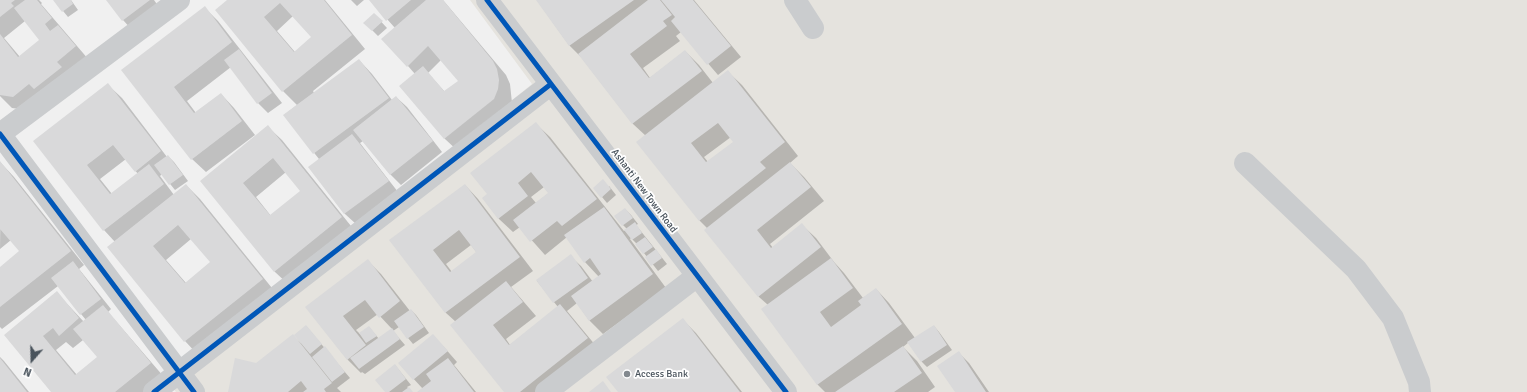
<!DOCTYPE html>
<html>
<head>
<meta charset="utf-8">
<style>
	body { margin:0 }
	#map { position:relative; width:1527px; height:392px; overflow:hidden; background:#f0f0f0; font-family:Signika,sans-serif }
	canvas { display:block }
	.north { position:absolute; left:12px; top:340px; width:40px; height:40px; -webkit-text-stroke:3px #fff; paint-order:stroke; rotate:200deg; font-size:11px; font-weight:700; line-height:16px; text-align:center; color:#48525b }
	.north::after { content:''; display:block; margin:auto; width:14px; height:18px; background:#48525b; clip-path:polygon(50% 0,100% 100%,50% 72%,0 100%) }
</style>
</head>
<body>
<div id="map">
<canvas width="1527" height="392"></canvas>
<div class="north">N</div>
</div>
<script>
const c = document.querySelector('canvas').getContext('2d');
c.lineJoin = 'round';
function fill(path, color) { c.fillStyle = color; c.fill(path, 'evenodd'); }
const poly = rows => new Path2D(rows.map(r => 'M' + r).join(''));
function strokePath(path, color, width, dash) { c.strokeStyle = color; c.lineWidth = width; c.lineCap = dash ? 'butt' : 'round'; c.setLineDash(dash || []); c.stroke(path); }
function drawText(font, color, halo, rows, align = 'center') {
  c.font = font + ' Signika,sans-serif'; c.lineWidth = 3.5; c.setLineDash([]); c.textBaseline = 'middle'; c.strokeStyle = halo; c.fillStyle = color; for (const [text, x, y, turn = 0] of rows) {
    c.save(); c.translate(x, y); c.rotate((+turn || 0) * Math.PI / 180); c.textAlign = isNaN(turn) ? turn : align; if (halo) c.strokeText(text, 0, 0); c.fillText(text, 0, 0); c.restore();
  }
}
fill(poly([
	[470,0,1527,0,1527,392,176,392,165,378,532,84]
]), '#e5e3de');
fill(poly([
	[0,0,39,0,42,3,41,4,89,60,27,110,12,108,0,96],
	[25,21,41,40,20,57,4,38],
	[54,0,71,0,78,10,68,17],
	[108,0,154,0,161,10,133,31,123,20],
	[229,0,325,0,365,49,313,91,314,93,359,60,372,74,392,100,396,97,407,107,442,152,401,185,390,174,363,141,360,143,398,192,356,224,345,214,310,167,319,159,284,115,297,105,283,91],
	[293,16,312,37,295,52,277,31],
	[351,0,364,0,357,6],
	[370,0,443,0,506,75,510,84,512,103,459,152,445,139,401,86,415,74,408,66,395,28],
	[441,60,459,81,445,92,428,73],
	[537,0,694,0,741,57,718,75,681,32,676,36,680,41,643,68,650,78,685,51,699,65,713,83,728,72,742,85,798,156,790,163,804,177,824,201,770,244,773,248,802,225,816,238,834,262,844,273,863,298,876,289,889,303,915,338,934,326,939,332,952,350,927,367,922,362,909,342,903,347,917,361,935,387,928,392,825,392,817,384,768,305,759,297,706,230,707,228,699,220,646,136,633,124,582,58,569,45],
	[731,137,734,142,708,162,704,157],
	[205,8,218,21,282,103,268,113,258,103,231,67,187,101,196,113,221,94,234,108,255,135,206,172,192,159,123,70],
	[374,14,387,28,378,36,365,23],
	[108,85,122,98,167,157,168,156,174,162,188,181,175,190,162,174,160,176,174,195,186,185,200,199,276,293,198,355,185,341,115,242,104,230,35,141],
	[126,159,138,174,112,194,100,179],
	[191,239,211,262,186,283,166,260],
	[536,124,550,137,624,231,627,229,623,225,625,209,631,215,638,224,636,225,667,264,658,271,637,244,631,238,630,239,666,288,603,334,589,320,577,303,567,311,601,352,551,392,505,392,456,322,446,313,391,240,465,185,478,199,533,271,511,287,536,316,506,339,510,345,558,307,537,281,570,256,581,266,593,282,599,277,585,262,567,237,545,255,520,227,513,232,499,219,483,198,488,195],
	[544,187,549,193,536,203,531,197],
	[471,245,477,253,452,272,446,264],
	[268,127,282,140,355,231,289,285,275,272,201,181],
	[286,172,301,191,271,216,256,197],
	[1,163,14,177,84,265,79,269,111,309,108,312,164,377,145,392,52,392,5,335,57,293,84,322,86,320,58,286,2,329,0,327,0,268,20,251,11,240,0,249],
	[83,340,98,357,77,375,56,350,66,342,73,348],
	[609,186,616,195,607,203,602,197],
	[368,261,381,274,410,311,411,310,416,315,429,333,413,344,399,327,393,331,405,345,365,374,362,372,361,373,347,359,307,307],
	[378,314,392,329,379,339,369,327,360,334,356,330],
	[683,320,696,333,742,392,619,392],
	[306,326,350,378,337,388,341,392,229,392,257,364,293,336,301,343],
	[443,346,457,362,454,365,476,392,418,392,423,389,399,363],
	[959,353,969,363,989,392,956,392],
	[0,357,4,361,29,392,1,392,0,390],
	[395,365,411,385,407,387,412,392,386,392]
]), '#0003');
fill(poly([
	[0,0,15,0,11,3,14,6,0,17],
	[25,0,37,0,52,18,45,24,50,31,58,25,76,46,57,62,62,67,34,89,29,84,13,97,0,95,0,34,18,57,39,40,14,8],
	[53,0,71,0,73,4,62,12],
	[106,0,150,0,122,21],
	[227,0,324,0,352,35,282,92,215,10],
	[280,3,311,37,294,52,264,17],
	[369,0,411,0,386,21],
	[426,0,443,0,493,61,497,69,499,80,498,89,494,99,444,139,399,86,423,66,444,91,458,81,428,46,407,67,381,39],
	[536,0,634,0,569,46],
	[648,0,660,0,672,15,663,21,667,26,630,54,649,78,685,50,702,71,632,124,578,54],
	[661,0,693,0,731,46,707,65,671,21,675,17],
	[205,6,232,42,174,87,194,113,221,93,242,121,191,160,121,70],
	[374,13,383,21,372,31,363,23],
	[239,49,272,93,257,104,224,60],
	[359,59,389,98,313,154,283,115],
	[728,70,785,142,760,162,766,168,699,221,636,142],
	[718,123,733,142,706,162,691,143],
	[108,83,161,151,135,172,113,145,87,165,110,194,149,164,164,184,103,231,33,141],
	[396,96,433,141,390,175,353,130],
	[536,122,597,199,562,226,557,221,530,242,513,220,548,193,531,172,518,183,528,196,498,219,482,198,487,194,470,173],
	[268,125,342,217,274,272,200,181],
	[273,158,300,191,270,215,243,183],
	[352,134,389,181,344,214,308,167],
	[168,155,183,175,169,185,154,165],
	[0,161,71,251,0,307,0,267,19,251,0,229],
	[790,162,811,187,757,230,771,248,802,223,821,247,758,297,704,230],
	[603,179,611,189,601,198,593,188],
	[186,184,263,279,184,342,107,247],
	[178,225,210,262,185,283,153,246],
	[465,184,520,257,445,313,389,240],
	[459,230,476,252,450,272,433,250],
	[604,207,653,274,589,321,571,296,601,274,590,258,584,263,564,235],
	[625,208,633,218,622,226,614,216],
	[635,222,642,233,632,240,624,230],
	[645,237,653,247,643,254,635,244],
	[656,249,662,258,651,266,645,257],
	[571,254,588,278,553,303,536,280],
	[831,258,853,288,820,312,831,327,861,305,858,301,876,288,902,324,817,385,761,309],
	[368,259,400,301,379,318,365,300,343,316,366,345,347,360,305,307],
	[73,261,101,299,80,315,51,278],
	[506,281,523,302,493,325,509,345,560,304,588,338,520,392,504,392,450,325],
	[57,291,79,318,59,336,53,328,43,336,75,375,97,357,73,329,103,305,151,363,115,392,51,392,4,335],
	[411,309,424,327,407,339,394,321],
	[683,318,740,392,618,392,606,377],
	[306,325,322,344,310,354,294,335],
	[934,325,947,345,921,362,907,342],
	[369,326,377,336,366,343,359,333],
	[392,328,400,339,359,369,350,358],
	[293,334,332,383,324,389,326,392,303,392,307,389,301,381,288,392,228,392,235,358,256,363],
	[433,334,448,351,413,380,398,363],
	[325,346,345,372,332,382,312,357],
	[903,346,922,373,894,392,835,392],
	[959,351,986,392,955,392,937,366],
	[0,358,27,392,0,392],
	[448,358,474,392,417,392,431,381,426,374],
	[395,364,406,379,389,392,385,392,375,380],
	[603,381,611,392,589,392],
	[409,387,413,392,402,392]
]), '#d9d9da');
strokePath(poly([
	[487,0,786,392],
	[795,0,813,28],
	[0,134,194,392],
	[0,134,179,0],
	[1245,163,1356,269,1393,318,1419,382,1420,392],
	[154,392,551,84],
	[546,392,697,276]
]), '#caccce', 22);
strokePath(poly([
	[487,0,786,392],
	[0,134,194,392],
	[154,392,551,84]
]), '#0057b8', 5);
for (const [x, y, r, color] of [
	[627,374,4,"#83898f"]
]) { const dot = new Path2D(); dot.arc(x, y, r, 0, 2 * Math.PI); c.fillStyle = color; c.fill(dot); strokePath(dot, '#fff', 1.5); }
drawText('10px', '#48525b', '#fff', [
	["Ashanti New Town Road",644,191,53]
]);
drawText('10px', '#48525b', '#fff', [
	["Access Bank",635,374]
], 'left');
</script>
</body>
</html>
